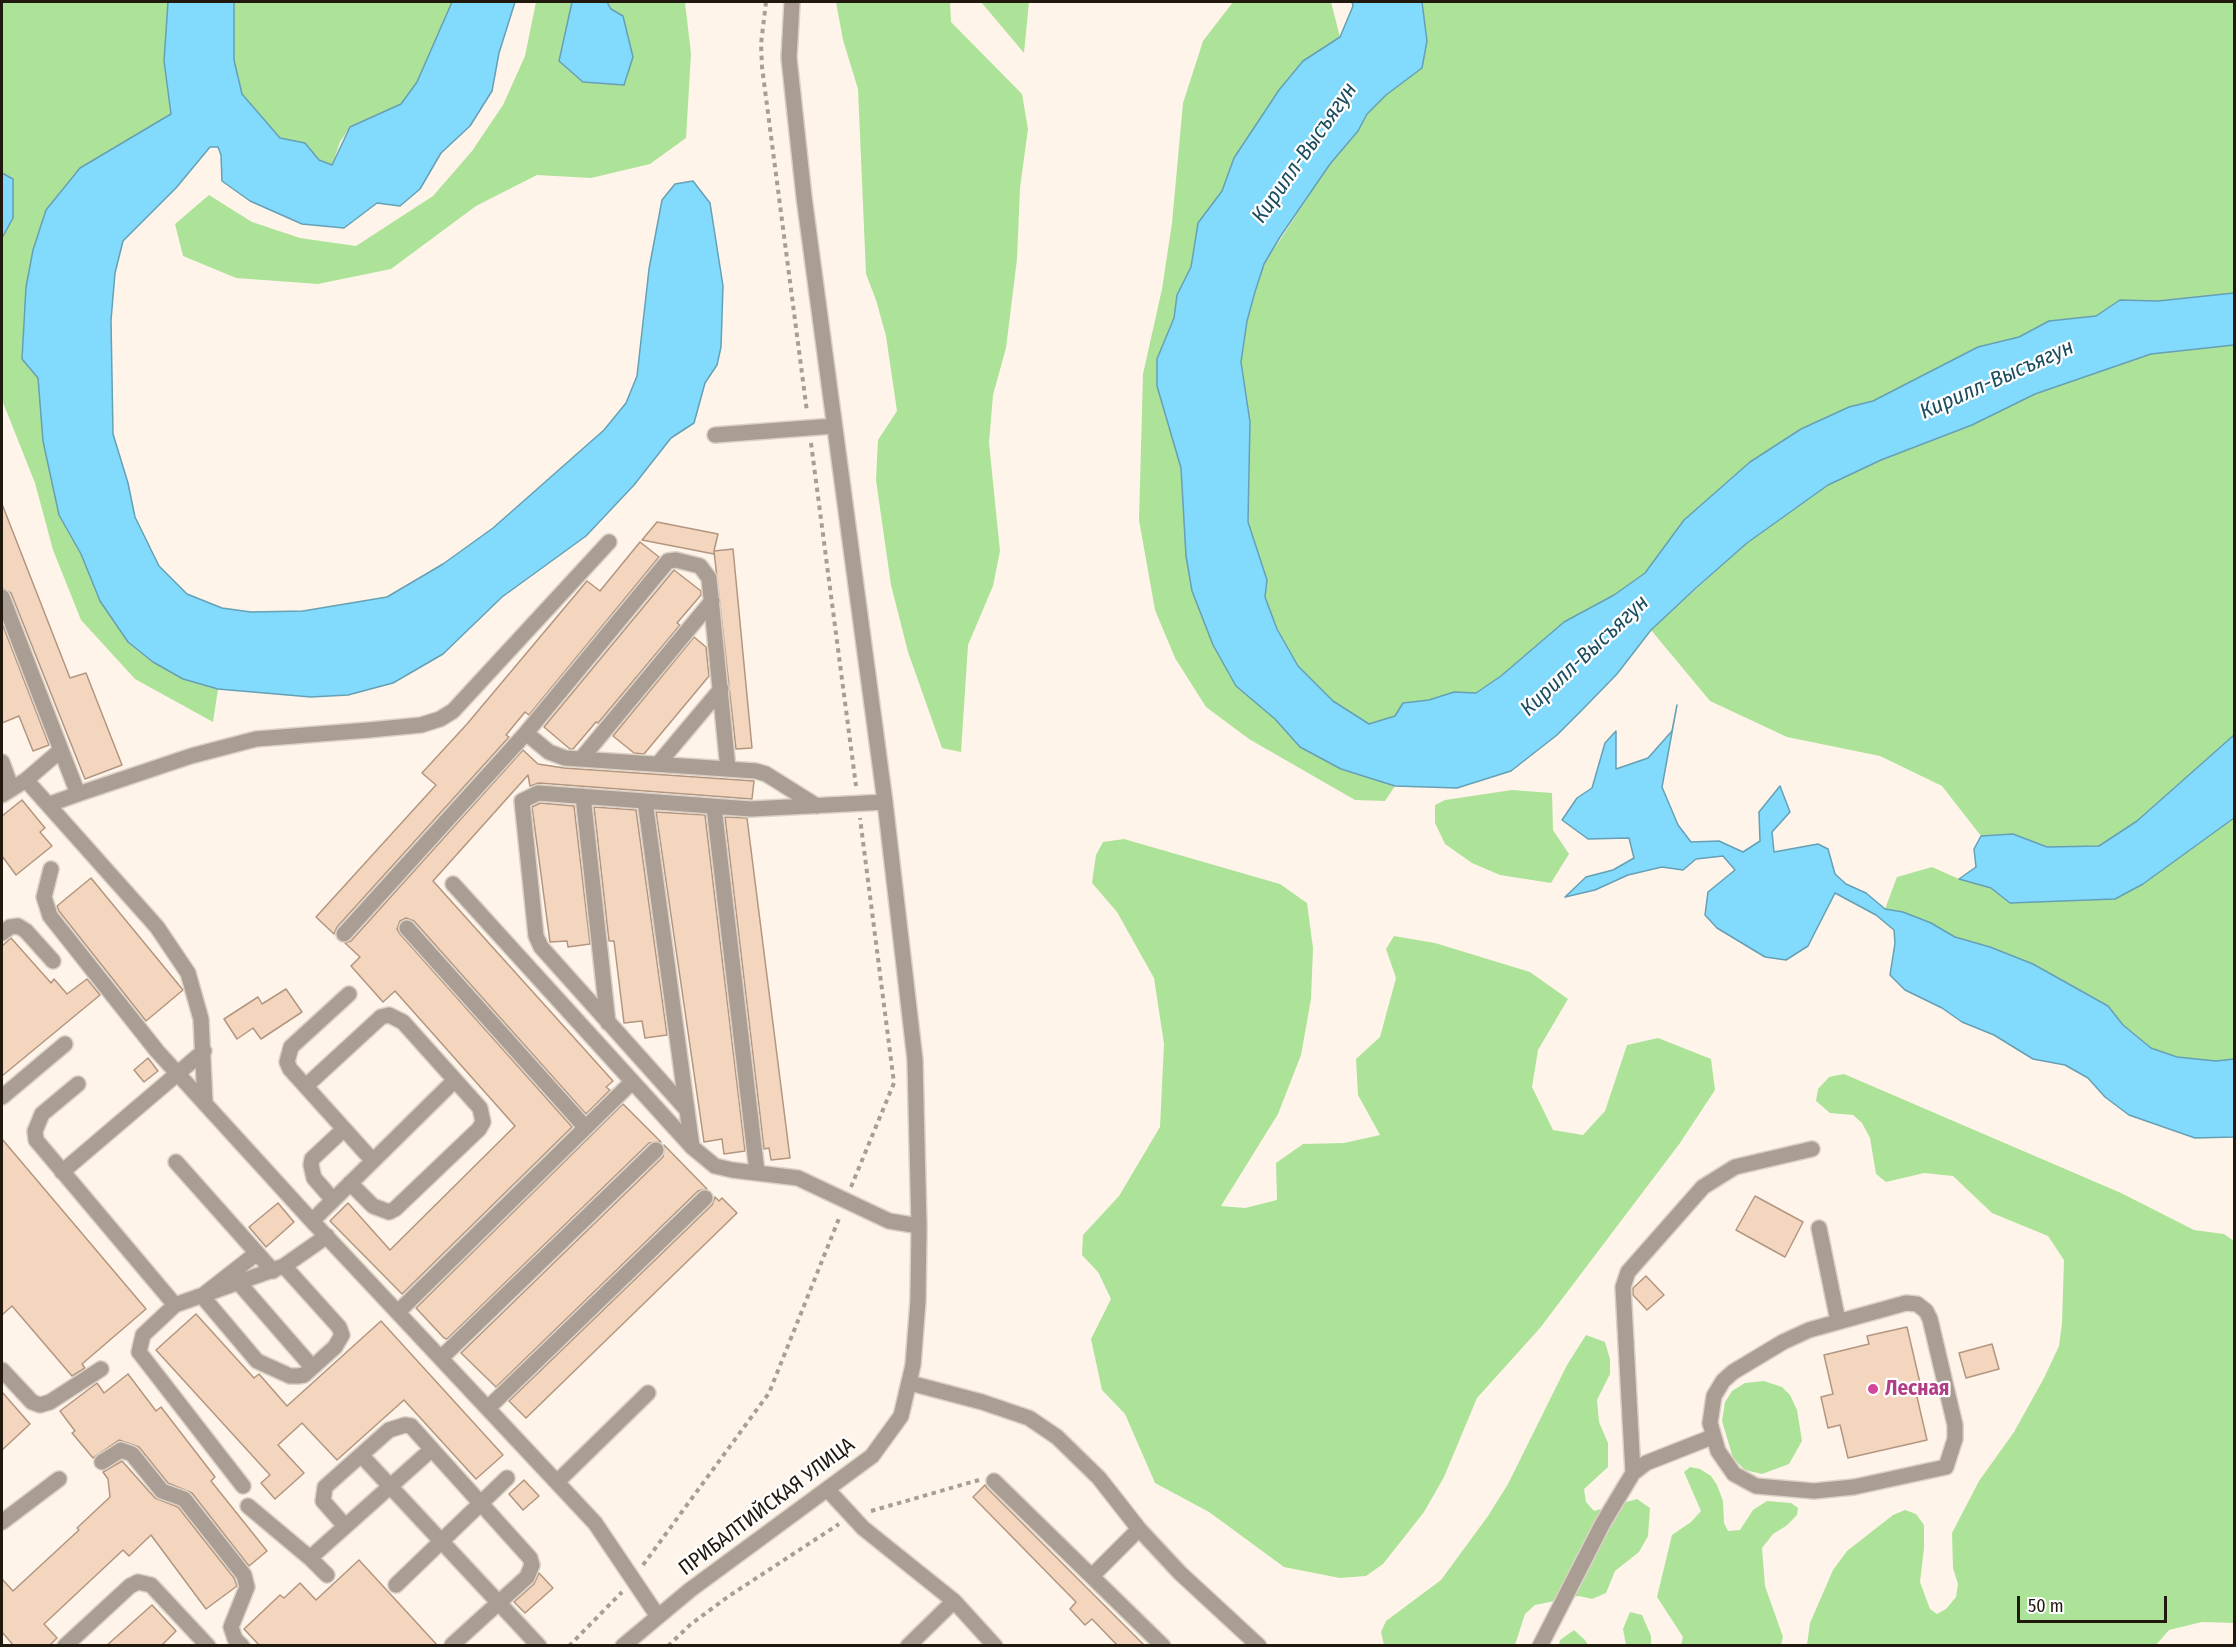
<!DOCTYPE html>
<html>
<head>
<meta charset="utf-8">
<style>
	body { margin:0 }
	#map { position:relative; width:2236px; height:1647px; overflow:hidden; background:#fff4e9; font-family:"Fira Sans Condensed",sans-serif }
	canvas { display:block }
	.frame { position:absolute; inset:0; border:3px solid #21180e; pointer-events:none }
	.scale { position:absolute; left:2017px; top:1596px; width:150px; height:27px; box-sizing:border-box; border:3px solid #21180e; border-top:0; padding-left:8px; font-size:18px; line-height:21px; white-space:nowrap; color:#21180e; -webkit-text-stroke:4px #fff; paint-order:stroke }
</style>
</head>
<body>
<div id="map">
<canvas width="2236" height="1647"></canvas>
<div class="frame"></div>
<div class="scale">50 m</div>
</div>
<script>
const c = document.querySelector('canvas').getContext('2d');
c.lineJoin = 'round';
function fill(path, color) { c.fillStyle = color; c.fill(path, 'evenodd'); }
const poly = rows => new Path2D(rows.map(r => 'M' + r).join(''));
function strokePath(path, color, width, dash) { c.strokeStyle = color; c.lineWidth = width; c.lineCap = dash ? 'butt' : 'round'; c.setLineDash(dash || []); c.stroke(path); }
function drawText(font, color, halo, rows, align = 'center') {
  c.font = font + ' "Fira Sans Condensed",sans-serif'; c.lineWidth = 4.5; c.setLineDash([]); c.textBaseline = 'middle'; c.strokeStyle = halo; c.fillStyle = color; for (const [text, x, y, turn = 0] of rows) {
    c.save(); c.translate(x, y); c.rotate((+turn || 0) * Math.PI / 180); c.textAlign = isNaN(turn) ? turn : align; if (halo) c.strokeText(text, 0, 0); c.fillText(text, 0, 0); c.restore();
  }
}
fill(poly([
	[2,2,168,2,164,61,171,114,80,168,46,210,33,250,26,287,22,359,38,378,43,441,59,515,81,554,183,679,218,689,213,722,135,679,81,620,53,550,35,483,2,400,2,238,13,218,13,179,2,173],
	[234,2,452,2,417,82,401,104,350,127,340,142,332,165,319,160,305,143,280,138,242,94,234,60],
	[536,2,572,2,560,61,583,82,624,85,633,57,623,16,611,9,607,2,685,2,691,54,686,138,650,164,591,178,537,175,476,206,391,269,318,284,236,278,183,256,175,224,209,195,252,222,300,238,356,246,433,196,472,151,503,105,525,56],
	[836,2,950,2,951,22,1022,94,1028,129,1020,188,1017,259,1006,348,993,395,989,443,1000,551,993,586,968,645,961,752,942,748,908,652,891,585,876,480,878,440,897,411,886,336,876,300,866,274,858,89,843,40],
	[981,2,1029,2,1024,53],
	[1233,2,1331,2,1340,37,1303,61,1279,90,1234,158,1222,191,1198,223,1191,267,1177,295,1174,318,1157,359,1157,386,1181,468,1186,556,1192,591,1236,686,1275,719,1300,747,1341,769,1395,786,1385,801,1355,800,1249,739,1206,707,1175,658,1155,610,1139,520,1143,374,1162,289,1172,223,1183,103,1203,41],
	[1422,2,2234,2,2234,293,2158,301,2120,300,2096,316,2049,321,2019,337,1978,347,1873,401,1849,407,1750,462,1684,520,1645,573,1614,595,1564,622,1501,676,1475,693,1454,692,1429,700,1403,703,1395,716,1369,724,1333,701,1298,666,1277,628,1265,597,1267,580,1248,522,1241,362,1247,321,1264,264,1330,164,1358,131,1367,114,1386,95,1423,5],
	[2234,345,2234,735,2137,821,2099,846,2047,847,2013,834,1981,836,1942,786,1880,756,1787,737,1710,701,1651,630,1747,543,1828,485,1881,460,1972,425,2035,394,2151,354],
	[1512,790,1552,793,1553,830,1569,854,1551,883,1500,875,1472,863,1445,844,1435,823,1435,805,1445,800],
	[2234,818,2234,1059,2216,1061,2177,1057,2151,1048,2123,1025,2108,1006,2033,964,1990,947,1955,937,1931,923,1903,912,1885,909,1897,877,1932,867,1959,879,1991,888,2010,903,2115,899,2143,884],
	[1124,839,1280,884,1307,903,1313,948,1311,999,1301,1055,1278,1114,1221,1206,1245,1208,1277,1200,1276,1163,1303,1144,1344,1143,1380,1135,1358,1095,1356,1059,1380,1037,1396,978,1386,949,1394,936,1435,943,1530,972,1568,999,1538,1050,1532,1087,1553,1130,1583,1135,1605,1111,1627,1045,1658,1038,1711,1059,1715,1090,1680,1143,1540,1328,1477,1398,1444,1477,1424,1512,1383,1564,1366,1576,1340,1578,1284,1567,1209,1512,1155,1483,1125,1414,1102,1390,1091,1339,1111,1299,1098,1272,1082,1255,1083,1235,1119,1196,1160,1127,1164,1044,1154,978,1117,912,1092,883,1096,855,1103,842],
	[1844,1074,2121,1193,2194,1230,2224,1234,2234,1241,2234,1623,2202,1622,2169,1630,2156,1645,1807,1645,1810,1623,1833,1570,1847,1551,1893,1515,1905,1510,1916,1514,1924,1525,1924,1548,1920,1582,1930,1609,1937,1614,1946,1609,1956,1597,1958,1584,1953,1568,1952,1533,1979,1481,2014,1432,2044,1378,2059,1346,2062,1323,2064,1260,2048,1236,1992,1213,1953,1176,1924,1173,1886,1182,1876,1174,1870,1138,1862,1123,1853,1115,1830,1113,1816,1101,1818,1089,1829,1077],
	[1586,1335,1605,1342,1610,1359,1610,1374,1597,1400,1599,1422,1608,1443,1608,1467,1584,1489,1586,1502,1594,1511,1637,1499,1650,1508,1648,1536,1639,1552,1615,1571,1606,1593,1592,1599,1579,1596,1535,1605,1525,1614,1515,1645,1384,1645,1381,1632,1386,1621,1441,1580,1488,1516,1508,1484,1567,1365],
	[1764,1381,1782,1387,1790,1395,1797,1410,1802,1441,1789,1464,1762,1474,1745,1470,1733,1458,1722,1421,1725,1402,1732,1391,1745,1383],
	[1690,1467,1700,1469,1711,1476,1717,1485,1723,1501,1724,1523,1728,1531,1740,1530,1753,1510,1767,1501,1791,1503,1798,1508,1797,1515,1786,1526,1773,1534,1762,1548,1765,1586,1783,1637,1781,1645,1681,1645,1683,1637,1657,1597,1672,1535,1691,1522,1701,1511,1684,1472],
	[1630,1612,1642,1615,1651,1636,1651,1645,1626,1645,1623,1629],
	[1574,1630,1585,1640,1588,1645,1559,1645,1560,1640]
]), '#ade399');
const water = poly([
	[168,2,234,2,234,60,242,94,280,138,305,143,319,160,332,165,350,127,401,104,417,82,452,2,515,2,499,53,492,91,470,126,441,153,420,189,400,206,377,203,344,228,302,224,250,201,222,181,221,155,218,147,210,147,176,188,123,241,115,273,111,320,113,434,128,483,135,517,159,566,187,594,222,608,251,612,303,611,387,597,443,564,493,528,604,430,626,403,637,376,649,269,662,200,675,184,693,181,710,203,723,286,721,347,717,365,705,383,694,423,671,438,634,485,586,536,502,597,443,654,393,683,348,695,311,697,218,689,183,679,153,662,128,642,100,601,81,554,59,515,43,441,38,378,22,359,26,287,33,250,46,210,80,168,171,114,164,61,168,2],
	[572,2,607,2,611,9,623,16,633,57,624,85,583,82,559,61,572,2],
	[1352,2,1422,2,1427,41,1422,68,1386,95,1367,114,1358,131,1330,164,1280,237,1264,264,1255,292,1247,321,1241,362,1250,422,1248,522,1267,580,1265,597,1277,629,1298,666,1333,701,1369,724,1395,716,1403,703,1429,700,1454,692,1476,693,1501,676,1564,622,1614,595,1645,573,1684,520,1750,462,1801,429,1849,407,1873,401,1978,347,2019,337,2049,321,2096,316,2120,300,2158,301,2234,293,2234,345,2151,354,2035,394,1972,425,1881,460,1828,485,1747,543,1696,588,1651,630,1617,674,1581,711,1557,735,1511,771,1457,788,1395,786,1341,769,1300,747,1275,719,1236,686,1213,645,1192,591,1186,556,1181,468,1157,386,1157,359,1174,318,1177,295,1191,267,1198,223,1222,191,1234,158,1279,90,1303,61,1340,37,1353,6,1352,2],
	[2,173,13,179,13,218,2,238,2,173],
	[1677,705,1662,787,1678,825,1691,842,1719,841,1743,852,1760,841,1759,812,1780,786,1790,812,1772,832,1774,852,1818,844,1828,849,1835,874,1846,884,1866,893,1885,909,1903,912,1931,923,1955,937,1990,947,2033,964,2108,1006,2123,1025,2151,1048,2177,1057,2216,1061,2234,1059,2234,1137,2195,1138,2129,1115,2105,1097,2088,1078,2065,1065,2033,1059,1994,1035,1962,1022,1942,1008,1905,990,1890,975,1895,943,1894,930,1876,915,1835,893,1808,946,1786,960,1765,957,1717,928,1705,915,1708,892,1735,870,1723,856,1696,859,1683,870,1662,867,1628,875,1595,890,1565,897,1586,877,1613,870,1634,858,1629,838,1588,839,1562,820,1577,798,1592,788,1605,743,1616,731,1616,769,1648,758,1672,731,1677,705],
	[2234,735,2234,818,2143,884,2115,899,2010,903,1991,888,1959,879,1976,867,1974,849,1981,836,2013,834,2047,847,2099,846,2137,821,2234,735]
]);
fill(water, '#82dafc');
strokePath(water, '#65a0b5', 1.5);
const building = poly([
	[2,504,70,678,86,673,122,765,85,779,11,593,2,588,2,504],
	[657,522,718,534,714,551,733,549,752,748,736,749,714,551,714,554,642,540,657,522],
	[640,542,659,557,529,715,525,712,506,735,509,737,337,927,334,934,316,917,436,785,422,773,467,724,587,581,600,591,640,542],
	[674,570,701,591,701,595,677,623,680,625,598,723,596,722,573,749,570,749,544,727,674,570],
	[2,623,49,745,33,751,19,716,2,723,2,623],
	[694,637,706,647,709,676,644,754,634,753,613,736,694,637],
	[523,750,538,764,564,768,754,781,752,799,539,783,530,786,528,775,433,881,613,1081,606,1087,610,1090,586,1114,414,921,406,918,400,921,397,929,400,934,572,1127,402,1294,330,1221,348,1203,390,1250,515,1126,395,991,383,1002,351,966,360,957,345,943,351,941,523,750],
	[22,800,45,828,40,832,52,846,16,875,2,856,2,816,22,800],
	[540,803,574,806,590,944,568,947,567,941,550,942,532,807,540,803],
	[594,807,636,810,667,1035,645,1038,642,1021,624,1023,614,941,609,941,594,807],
	[656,812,705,815,745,1151,724,1154,722,1139,704,1142,656,812],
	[725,817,747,818,790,1158,771,1160,769,1148,764,1149,725,817],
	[91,878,183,990,146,1021,59,911,57,906,91,878],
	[11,938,51,983,54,979,67,994,87,979,100,995,2,1076,2,946,11,938],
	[286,989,302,1012,261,1039,253,1028,237,1039,224,1019,258,997,262,1004,286,989],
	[148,1058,158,1071,144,1082,134,1070,148,1058],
	[623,1104,661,1142,649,1143,447,1339,444,1338,416,1308,623,1104],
	[2,1139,146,1309,82,1364,85,1368,72,1376,12,1306,2,1315,2,1139],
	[664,1145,707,1189,698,1191,496,1387,461,1353,663,1157,664,1145],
	[1755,1196,1803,1222,1785,1257,1736,1230,1755,1196],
	[715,1197,719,1201,722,1198,737,1213,526,1418,509,1401,712,1205,715,1197],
	[278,1203,294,1222,266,1247,249,1227,278,1203],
	[1646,1276,1664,1295,1647,1310,1633,1295,1633,1288,1646,1276],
	[196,1314,254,1378,259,1374,287,1406,381,1321,503,1455,476,1479,404,1400,337,1460,302,1423,278,1445,304,1473,275,1499,261,1483,270,1475,156,1350,196,1314],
	[1907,1327,1920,1383,1914,1384,1927,1440,1848,1458,1840,1425,1828,1428,1821,1397,1833,1394,1824,1355,1869,1344,1867,1336,1907,1327],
	[1992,1344,1999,1369,1966,1378,1959,1353,1992,1344],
	[128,1374,156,1411,161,1407,215,1477,211,1481,267,1551,249,1566,192,1493,168,1483,139,1447,119,1440,93,1458,72,1433,75,1431,60,1411,97,1383,104,1393,128,1374],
	[2,1392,30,1424,2,1450,2,1392],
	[122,1461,155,1498,178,1507,234,1578,237,1586,206,1609,151,1535,129,1556,123,1550,44,1624,57,1638,49,1646,14,1646,2,1632,2,1579,13,1591,79,1530,77,1528,110,1497,108,1479,103,1472,122,1461],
	[524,1480,539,1496,523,1510,509,1494,524,1480],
	[985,1485,987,1488,1145,1646,1118,1646,1092,1619,1085,1625,1070,1609,1076,1602,973,1497,985,1485],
	[359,1560,438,1646,260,1646,244,1629,280,1595,284,1598,300,1583,316,1600,359,1560],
	[539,1573,553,1588,525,1613,514,1602,534,1584,539,1573],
	[152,1605,176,1631,161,1646,106,1646,152,1605]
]);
fill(building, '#f4d6bf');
strokePath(building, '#b29680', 1.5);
const minor = poly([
	[715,435,834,426],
	[2,597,78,794,50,804],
	[526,733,549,752,565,758,756,771,766,774,817,806],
	[581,759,712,601],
	[2,762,11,787],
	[658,764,721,689],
	[26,780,157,927,188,973,201,1019,205,1103],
	[78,794,191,756,256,739,369,730,421,725,440,719,453,711,609,542],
	[2,795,26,780,61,750],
	[583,796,608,1023],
	[645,801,692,1147],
	[714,807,757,1172],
	[51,869,44,897,50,916,157,1051,312,1221,595,1523,657,1615],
	[453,884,692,1147,715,1166,732,1170,798,1178,889,1221,919,1226],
	[407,928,585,1127],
	[2,933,10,927,18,926,26,931,53,961],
	[344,934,526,733,668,561,676,560,700,566,709,578,728,769],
	[349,994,291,1047,287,1062,290,1069,373,1161],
	[78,1084,42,1114,35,1131,36,1140,175,1305,143,1335,139,1352,243,1486],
	[306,1086,381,1017,389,1015,403,1022,480,1108,483,1122,479,1129,395,1209,389,1212,373,1206,350,1183],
	[2,1097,65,1044],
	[687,1110,541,947,536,936,522,801,538,793,751,809,885,802],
	[176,1162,273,1271],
	[62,1172,204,1051],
	[333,1200,314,1178,311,1165,312,1159,344,1129],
	[312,1221,455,1080],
	[1819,1228,1838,1321],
	[257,1253,202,1296,257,1361,290,1376,298,1376,304,1375,335,1347,342,1335,339,1327,284,1266],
	[239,1283,312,1367],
	[1906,1303,1917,1304,1926,1311,1930,1319,1955,1425,1955,1439,1946,1467,1854,1487,1814,1491,1756,1486,1734,1474,1718,1451,1710,1423,1714,1396,1723,1381,1733,1372,1783,1342,1809,1330,1906,1303],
	[175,1305,284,1266,327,1236],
	[398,1312,632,1082],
	[441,1358,656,1150],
	[2,1370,32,1402,40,1405,50,1402,101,1369],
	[910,1383,982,1402,1029,1418,1057,1437,1099,1478,1139,1529,1180,1573,1259,1646],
	[489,1407,705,1198],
	[361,1455,539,1646],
	[102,1462,121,1450,132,1454,162,1491,184,1499,244,1575,247,1587,231,1627,235,1639,242,1646],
	[1633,1473,1623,1287,1628,1272,1703,1187,1735,1167,1812,1149],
	[994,1481,1163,1646],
	[557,1482,648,1393],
	[827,1489,863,1528,954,1601,995,1646],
	[248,1506,310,1558,432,1449],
	[2,1522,59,1479],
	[345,1526,323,1501,325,1487,389,1430,405,1425,411,1426,530,1558,532,1565,527,1577,452,1645],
	[310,1558,327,1575],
	[1092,1576,1139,1529],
	[396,1585,507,1478],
	[65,1646,130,1586,138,1582,151,1585,208,1646],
	[623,1646,690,1590,872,1456,901,1416,913,1365,918,1301,919,1226,915,1060,885,802,804,197,789,58,792,2],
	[908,1646,954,1601],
	[1540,1646,1603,1523,1633,1473,1646,1463,1712,1437]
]);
strokePath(minor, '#dbd1c6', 18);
strokePath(poly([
	[766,2,761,44,762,67,807,412],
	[811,443,856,786],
	[851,1187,894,1083,860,818],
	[871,1511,979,1480],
	[643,1565,769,1393,840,1216],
	[569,1646,622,1592],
	[668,1646,691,1624,729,1596,839,1524]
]), '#a89e94', 4, [4.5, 4.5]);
strokePath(minor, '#aa9d93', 15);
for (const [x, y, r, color] of [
	[1873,1389,6,"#d1479c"]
]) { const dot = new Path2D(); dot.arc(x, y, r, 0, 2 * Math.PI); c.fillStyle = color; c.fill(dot); strokePath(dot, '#fff', 2); }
drawText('bold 21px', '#b23c85', '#fff', [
	["Лесная",1885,1389]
], 'left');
drawText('21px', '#21180e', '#fff', [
	["ПРИБАЛТИЙСКАЯ УЛИЦА",767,1507,-37]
]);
drawText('italic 22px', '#1b4d5f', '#fff', [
	["Кирилл-Высъягун",1305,153,-55],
	["Кирилл-Высъягун",1997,380,-24],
	["Кирилл-Высъягун",1585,656,-43]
]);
</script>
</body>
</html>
